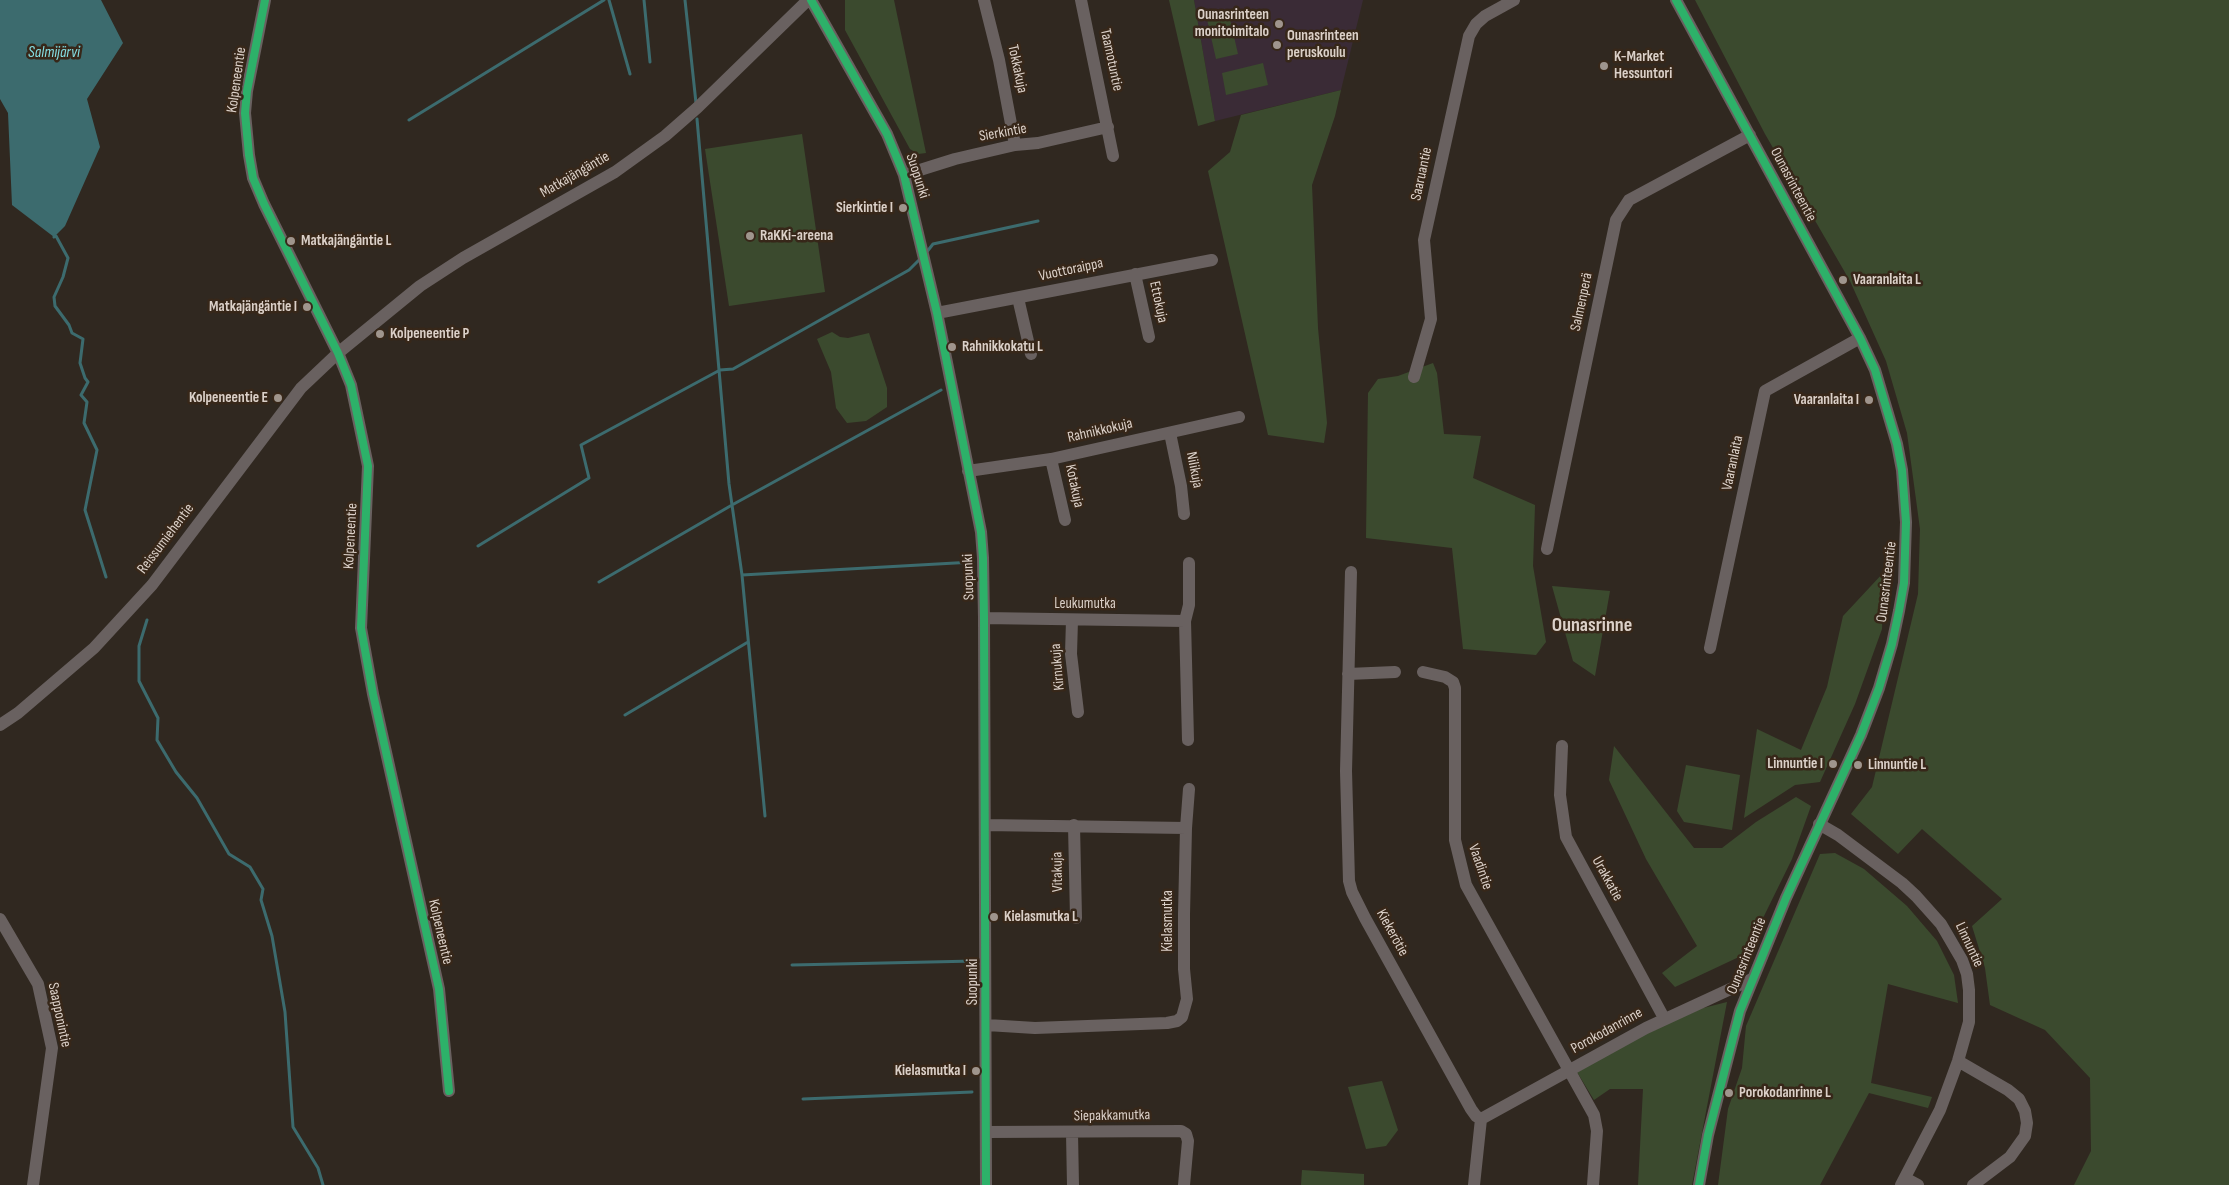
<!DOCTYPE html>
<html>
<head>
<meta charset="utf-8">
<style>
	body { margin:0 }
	canvas { display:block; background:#302820 }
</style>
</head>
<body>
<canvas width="2229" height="1185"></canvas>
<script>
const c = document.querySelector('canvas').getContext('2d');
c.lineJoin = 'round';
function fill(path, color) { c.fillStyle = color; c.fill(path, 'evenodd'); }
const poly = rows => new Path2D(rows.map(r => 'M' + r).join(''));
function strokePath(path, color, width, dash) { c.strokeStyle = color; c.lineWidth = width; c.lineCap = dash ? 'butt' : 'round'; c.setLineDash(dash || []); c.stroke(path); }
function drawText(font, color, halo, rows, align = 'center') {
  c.font = font + ' "Sofia Sans Condensed",sans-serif'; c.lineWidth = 5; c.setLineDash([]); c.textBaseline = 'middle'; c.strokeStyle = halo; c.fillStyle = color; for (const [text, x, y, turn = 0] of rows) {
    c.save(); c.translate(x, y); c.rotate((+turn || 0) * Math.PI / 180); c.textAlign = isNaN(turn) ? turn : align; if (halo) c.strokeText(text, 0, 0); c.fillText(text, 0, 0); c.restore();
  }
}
fill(poly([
	[1194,0,1363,0,1341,90,1215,121]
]), '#3a2b36');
fill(poly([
	[845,0,894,0,926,153,918,154,910,149,845,30],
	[1169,0,1194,0,1215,121,1198,126],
	[1695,0,2229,0,2229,1185,2074,1185,2091,1151,2090,1078,2045,1030,1990,1005,1985,968,1972,926,2002,899,1922,829,1898,854,1851,814,1872,787,1918,594,1920,529,1907,433,1886,361,1850,281,1765,134],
	[1228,10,1238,54,1216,59,1206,15],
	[1263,63,1268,85,1226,95,1222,73],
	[1341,90,1335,116,1312,185,1318,328,1327,423,1324,443,1268,435,1208,171,1230,152,1241,115],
	[802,134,825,292,729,306,705,149],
	[832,332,840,337,848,338,869,333,887,388,887,407,866,421,847,423,836,408,831,372,817,339],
	[1433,363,1437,373,1444,434,1481,436,1473,478,1535,505,1533,566,1546,642,1536,655,1463,649,1452,548,1366,538,1368,393,1378,379,1398,376],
	[1884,572,1882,629,1855,704,1820,782,1795,785,1744,818,1757,729,1801,750,1827,687,1843,616],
	[1552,586,1610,591,1595,676,1573,661],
	[1614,746,1694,848,1722,848,1756,822,1796,797,1811,806,1792,859,1764,916,1741,956,1675,987,1662,973,1697,946,1646,859,1609,780],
	[1686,765,1740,775,1732,830,1684,822,1677,811],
	[1835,853,1864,869,1907,906,1937,941,1954,975,1958,1003,1888,984,1871,1083,1932,1097,1928,1108,1869,1093,1820,1185,1718,1185,1728,1109,1742,1068,1746,1026,1820,854],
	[1727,1002,1692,1185,1638,1185,1643,1089,1610,1089,1594,1100,1577,1072,1664,1018],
	[1382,1081,1398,1130,1386,1146,1366,1149,1348,1087],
	[1302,1170,1364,1174,1364,1185,1301,1185]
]), '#3b4a2e');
fill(poly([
	[0,0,101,0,123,43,87,99,100,147,65,226,54,237,12,205,8,113,0,99]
]), '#3c6b6e');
strokePath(poly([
	[609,0,630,74],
	[644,0,650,62],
	[685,0,696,103],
	[697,119,729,484,742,575,765,816],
	[409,120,604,0],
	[54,237,56,236,68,258,63,277,54,297,55,306,69,325,72,333,83,339,80,363,85,378,88,382,81,395,87,402,84,423,97,450,85,510,106,577],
	[926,253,933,244,1038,221],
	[478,546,589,478,581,445,720,370,733,369,909,270,920,259],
	[742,575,973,562],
	[599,582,732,505,941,390],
	[147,620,139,646,139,681,158,718,157,740,176,772,197,798,229,854,250,867,263,889,261,900,272,936,285,1012,293,1127,318,1168,323,1185],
	[625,715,748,642],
	[792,965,975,961],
	[803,1099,972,1092]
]), '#3c6b6e', 3);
strokePath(poly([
	[265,0,247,91,245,113,249,155,253,178,264,204,338,353,351,385,368,466,361,628,373,694,439,989,449,1091],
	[811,0,887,134,904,175,937,313,981,532,983,558,984,618,986,1185],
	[984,0,999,60,1015,145],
	[1081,0,1113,156],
	[1676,0,1860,338,1875,370,1897,444,1902,470,1906,522,1904,583,1899,611,1892,644,1879,688,1861,735,1786,898,1740,1011,1708,1135,1699,1185],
	[904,175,955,159,1015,145,1038,143,1108,127],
	[1135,274,1149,337],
	[1018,298,1031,354],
	[937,313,1212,260],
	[1414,377,1431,319,1424,240,1469,36,1476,24,1485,16,1514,0],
	[1170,433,1181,486,1184,514],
	[1051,459,1065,520],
	[968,471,1051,459,1239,417],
	[1547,549,1616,220,1629,200,1750,135],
	[1351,572,1346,771,1349,881,1352,892,1365,918,1471,1109,1476,1116,1481,1119,1474,1185],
	[984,618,1185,621],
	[1072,620,1071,654,1078,712],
	[1710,648,1765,391,1860,338],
	[1423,672,1445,677,1453,682,1455,688,1455,840,1466,885,1594,1115,1597,1131,1593,1185],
	[1348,674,1395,672],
	[0,725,18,713,94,648,152,585,301,388,338,353,420,286,463,258,615,172,665,136,697,108,808,0],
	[1188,740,1185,621,1189,605,1189,563],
	[1562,746,1560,795,1566,837,1664,1018],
	[1819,824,1838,835,1902,883,1916,896,1941,924,1962,960,1967,974,1969,990,1969,1022,1958,1061,1940,1110,1901,1185],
	[985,825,1186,828,1184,914,1184,969,1187,999,1182,1017,1177,1021,1167,1023,1035,1028,987,1025],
	[1074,825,1076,918],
	[1186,828,1189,789],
	[0,919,38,984,52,1048,33,1185],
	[1958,1061,2008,1090,2019,1099,2025,1111,2027,1123,2025,1136,2010,1157,1973,1185],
	[1481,1119,1646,1028,1752,979],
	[987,1132,1181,1131,1186,1134,1188,1141,1184,1185],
	[1072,1133,1073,1185],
	[1905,1178,1918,1185]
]), '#696160', 12);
strokePath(poly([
	[265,0,247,91,245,113,249,155,253,178,264,204,338,353,351,385,368,466,361,628,373,694,439,989,449,1091],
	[811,0,887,134,904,175,937,313,981,532,983,558,984,618,986,1185],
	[1676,0,1860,338,1875,370,1897,444,1902,470,1906,522,1904,583,1899,611,1892,644,1879,688,1861,735,1786,898,1740,1011,1708,1135,1699,1185]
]), '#2db169', 8);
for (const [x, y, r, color] of [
	[1279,24,5,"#9f958d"],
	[1277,45,5,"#9f958d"],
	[1604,66,5,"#9f958d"],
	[903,208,5,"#9f958d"],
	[750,236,5,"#9f958d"],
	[291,241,5,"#9f958d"],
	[1843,280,5,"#9f958d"],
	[307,307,5,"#9f958d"],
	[380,334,5,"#9f958d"],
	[952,347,5,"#9f958d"],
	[278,398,5,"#9f958d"],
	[1869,400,5,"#9f958d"],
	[1833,764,5,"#9f958d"],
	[1858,765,5,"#9f958d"],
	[994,917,5,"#9f958d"],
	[976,1071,5,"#9f958d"],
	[1729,1093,5,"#9f958d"]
]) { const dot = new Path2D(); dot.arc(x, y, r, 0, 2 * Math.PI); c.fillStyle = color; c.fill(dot); strokePath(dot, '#372719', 2); }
drawText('bold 15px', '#dbd0c8', '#372719', [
	["Ounasrinteen",1269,15,"right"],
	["monitoimitalo",1269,32,"right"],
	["Ounasrinteen",1287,36],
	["peruskoulu",1287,53],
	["K-Market",1614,57],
	["Hessuntori",1614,74],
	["Sierkintie I",893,208,"right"],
	["RaKKi-areena",760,236],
	["Matkajängäntie L",301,241],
	["Vaaranlaita L",1853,280],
	["Matkajängäntie I",297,307,"right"],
	["Kolpeneentie P",390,334],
	["Rahnikkokatu L",962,347],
	["Kolpeneentie E",268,398,"right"],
	["Vaaranlaita I",1859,400,"right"],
	["Linnuntie I",1823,764,"right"],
	["Linnuntie L",1868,765],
	["Kielasmutka L",1004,917],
	["Kielasmutka I",966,1071,"right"],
	["Porokodanrinne L",1739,1093]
], 'left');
drawText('15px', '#dbd0c8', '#372719', [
	["Taamotuntie",1111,60,78],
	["Tokkakuja",1017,69,78],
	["Kolpeneentie",237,80,-82],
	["Sierkintie",1003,133,-10],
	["Saaruantie",1422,174,-78],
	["Matkajängäntie",575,175,-30],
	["Suopunki",917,176,72],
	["Ounasrinteentie",1793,185,62],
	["Vuottoraippa",1071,270,-12],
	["Ettokuja",1158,302,78],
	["Salmenperä",1582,302,-78],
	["Rahnikkokuja",1100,431,-13],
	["Vaaranlaita",1733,463,-78],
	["Nilikuja",1194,470,79],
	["Kotakuja",1074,486,78],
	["Kolpeneentie",351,536,-87],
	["Reissumiehentie",166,539,-53],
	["Suopunki",969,577,-92],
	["Ounasrinteentie",1887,582,-83],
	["Leukumutka",1085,604],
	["Kirnukuja",1058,667,-95],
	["Vaadintie",1480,867,71],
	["Vitakuja",1058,872,-91],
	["Urakkatie",1607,879,61],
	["Kielasmutka",1168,921,-90],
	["Kolpeneentie",440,932,77],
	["Kiekerötie",1392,933,61],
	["Linnuntie",1969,945,65],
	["Ounasrinteentie",1747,956,-68],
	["Suopunki",973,982,-90],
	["Saapponintie",59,1015,78],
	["Porokodanrinne",1607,1031,-29],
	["Siepakkamutka",1112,1116,-1]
]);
drawText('italic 16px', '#85dfe4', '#372719', [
	["Salmijärvi",54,53]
]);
drawText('bold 20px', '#dbd0c8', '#372719', [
	["Ounasrinne",1592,626]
]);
</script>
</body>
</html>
